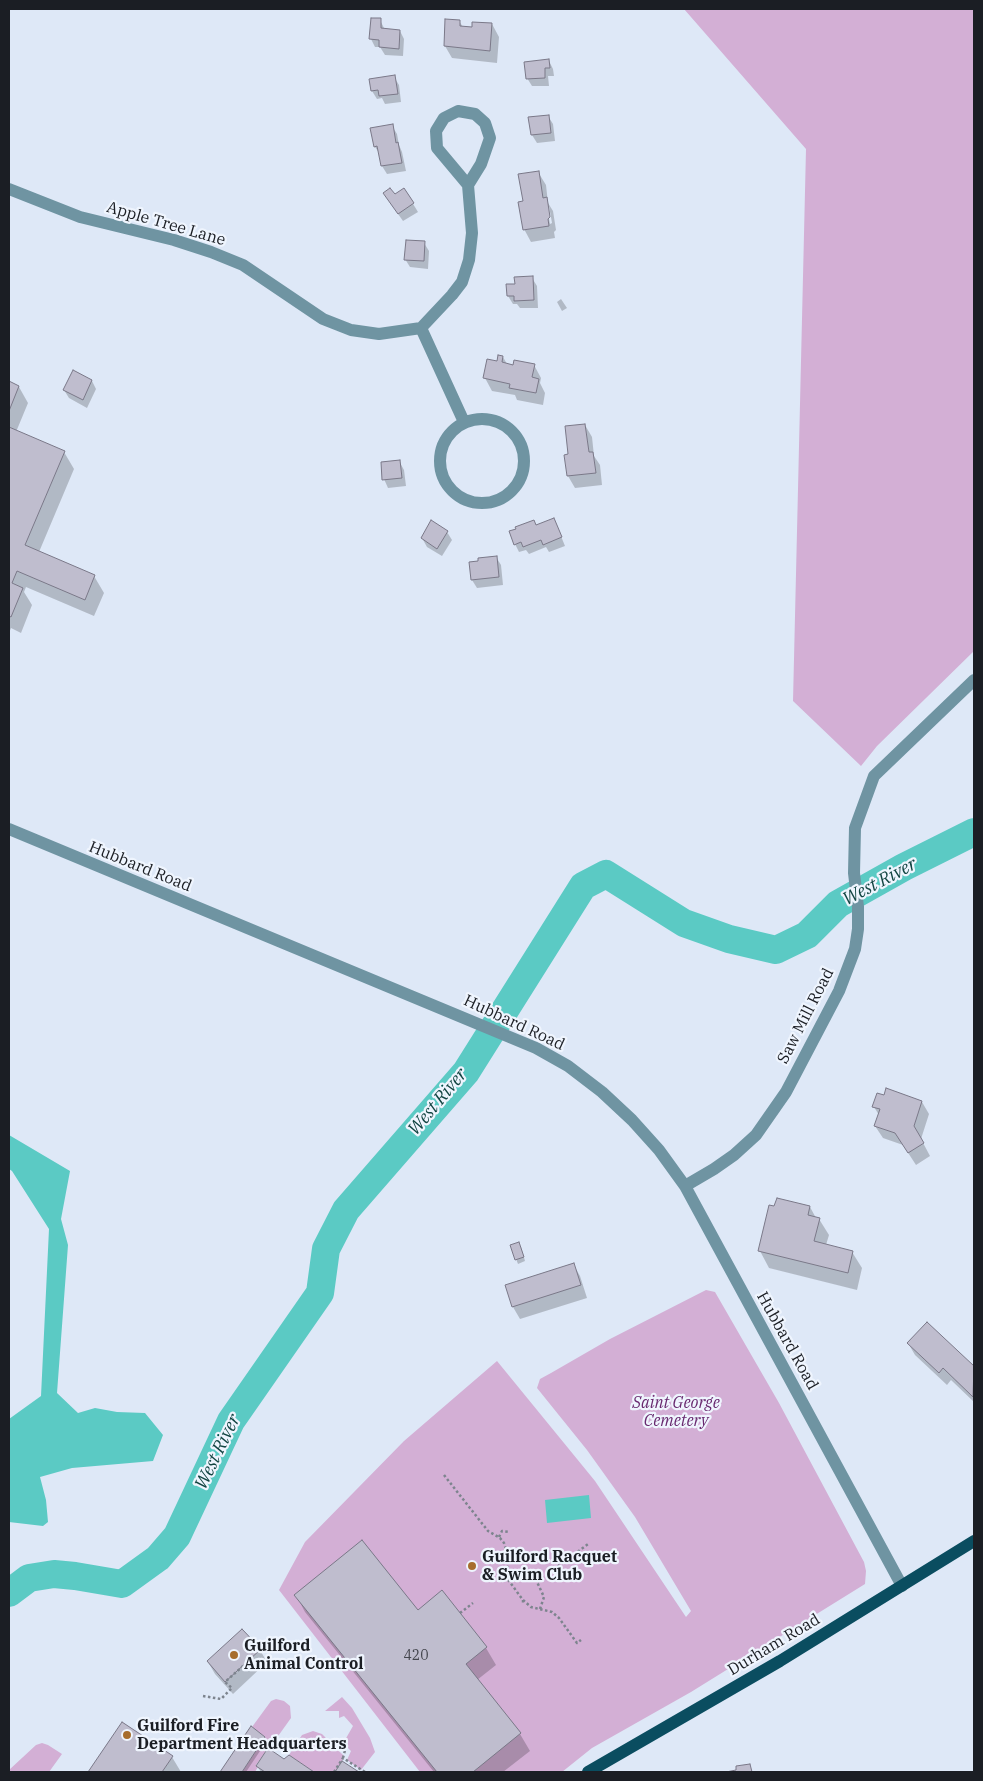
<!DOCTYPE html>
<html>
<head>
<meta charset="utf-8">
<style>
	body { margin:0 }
	#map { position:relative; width:983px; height:1781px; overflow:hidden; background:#dee8f7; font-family:"IBM Plex Serif",serif }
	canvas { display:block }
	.frame { position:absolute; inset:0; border:10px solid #1b1e24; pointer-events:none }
</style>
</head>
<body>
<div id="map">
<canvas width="983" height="1781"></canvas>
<div class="frame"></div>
</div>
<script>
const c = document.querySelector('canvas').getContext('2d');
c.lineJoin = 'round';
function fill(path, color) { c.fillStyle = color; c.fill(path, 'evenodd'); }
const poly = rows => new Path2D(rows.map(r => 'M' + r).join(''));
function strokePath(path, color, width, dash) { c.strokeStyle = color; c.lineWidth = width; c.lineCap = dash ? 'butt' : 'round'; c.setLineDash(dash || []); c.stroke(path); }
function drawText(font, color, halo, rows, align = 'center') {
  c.font = font + ' "IBM Plex Serif",serif'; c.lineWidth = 4.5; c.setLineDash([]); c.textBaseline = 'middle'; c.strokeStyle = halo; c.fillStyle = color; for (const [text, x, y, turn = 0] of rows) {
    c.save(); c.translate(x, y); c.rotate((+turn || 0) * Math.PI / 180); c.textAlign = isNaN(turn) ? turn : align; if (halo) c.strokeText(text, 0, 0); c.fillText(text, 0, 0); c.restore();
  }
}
fill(poly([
	[684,9,974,9,974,651,877,746,861,766,793,701,806,149],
	[706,1290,715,1292,779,1403,864,1562,866,1571,865,1584,691,1692,592,1748,562,1772,420,1772,279,1590,305,1542,404,1441,497,1361,595,1481,686,1617,691,1611,635,1517,587,1450,537,1388,540,1379,551,1373,610,1339],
	[342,1697,352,1708,370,1738,375,1752,361,1770,347,1760,351,1751,346,1746,345,1740,353,1726,344,1716,339,1718,339,1711,325,1711],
	[276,1699,284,1701,290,1706,291,1718,271,1746,269,1745,265,1750,266,1751,256,1765,258,1767,255,1772,242,1772,265,1737,252,1727,271,1701],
	[313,1731,322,1734,344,1756,342,1761,335,1772,314,1772,289,1755,302,1735],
	[42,1743,48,1745,62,1754,49,1772,9,1772,9,1770,36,1745]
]), '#d3afd5');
fill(poly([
	[9,1135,70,1171,61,1219,68,1245,57,1393,78,1413,95,1408,117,1412,145,1413,163,1435,153,1461,72,1468,40,1477,46,1500,48,1522,43,1526,9,1522,9,1419,41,1396,49,1229,12,1171,9,1169],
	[589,1495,591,1518,547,1523,545,1500]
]), '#5bcac4');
fill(poly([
	[380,20,385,30,400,31,404,39,403,56,385,55,380,47,375,47,371,39],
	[459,21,463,27,473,28,492,24,499,37,497,63,452,58,445,46],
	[549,61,553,69,554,76,548,76,549,86,532,86,527,78],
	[394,77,399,85,401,102,385,104,382,98,377,99,372,91,371,80],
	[548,116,553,124,555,141,537,143,532,135],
	[392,126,397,134,399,145,402,152,406,171,387,174,382,166,380,154,375,147],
	[538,172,546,185,548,203,553,211,556,230,554,232,555,238,531,242,524,229,524,202],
	[546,203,549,206,552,223,550,224],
	[404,189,418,212,403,221,389,201],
	[424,243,429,251,428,269,410,267,405,259],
	[532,278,537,286,538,308,520,308,517,304,513,304,508,296,516,285],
	[561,299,567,308,562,311,557,302],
	[503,357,507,364,514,366,534,365,541,378,540,383,545,393,543,405,517,400,515,395,492,391,485,378],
	[73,372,92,381,96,389,87,408,69,398,64,390],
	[9,382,19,387,28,403,16,432,64,452,74,469,39,552,94,576,104,593,94,616,26,587,24,592,32,605,21,633,11,628,9,633],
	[585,425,592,437,594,456,600,465,602,485,575,488,568,476,570,455],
	[399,461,404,470,406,486,388,488,384,479],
	[554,519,565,546,549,552,546,547,529,554,526,550,519,552,515,544,536,526],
	[447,532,452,540,442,556,427,547,422,538],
	[496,557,501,565,503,585,477,588,472,580,470,563],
	[922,1102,929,1114,921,1139,930,1156,916,1165,903,1145,883,1138,875,1126,879,1115,874,1107],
	[810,1207,816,1218,819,1219,829,1235,826,1245,852,1252,862,1268,857,1290,769,1268,760,1251],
	[511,1246,521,1247,525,1261,518,1264],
	[573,1264,580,1276,587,1298,520,1319,513,1307,506,1286],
	[927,1323,974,1368,974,1402,951,1380,947,1385,915,1355,908,1343],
	[442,1592,486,1648,496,1665,477,1680,520,1734,530,1751,503,1772,434,1772,305,1612,296,1595,418,1611],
	[242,1630,260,1650,267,1662,233,1694,215,1674,208,1662],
	[123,1723,172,1757,181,1772,89,1772],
	[251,1728,264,1738,266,1742,246,1772,221,1772],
	[289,1756,311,1772,261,1772,257,1766,284,1761]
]), '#0003');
strokePath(poly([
	[9,1593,29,1578,54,1574,75,1576,122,1584,158,1558,177,1536,231,1421,320,1293,326,1249,346,1210,466,1072,583,886,606,874,684,923,729,939,776,950,807,935,838,904,904,867,974,832]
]), '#5bcac4', 28);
const building = poly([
	[371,18,381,18,381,28,400,30,399,49,379,47,379,40,369,39,371,18],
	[445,19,460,20,460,26,472,27,472,22,492,23,490,51,444,46,445,19],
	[549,59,550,68,545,68,545,78,526,79,524,62,549,59],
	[395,75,398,94,379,96,378,90,371,91,369,79,395,75],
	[549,115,551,133,531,135,528,117,549,115],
	[393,124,396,143,398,142,402,163,381,166,377,146,374,147,370,128,393,124],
	[539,171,543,198,547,197,550,217,548,219,549,226,523,230,518,202,523,201,518,174,539,171],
	[390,188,395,194,404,188,414,203,398,214,383,193,390,188],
	[406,240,425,241,424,261,404,260,406,240],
	[533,276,534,300,514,301,514,296,507,296,506,284,515,284,514,277,533,276],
	[498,355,503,356,502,362,513,365,514,360,535,364,532,377,539,379,536,393,509,388,510,384,483,378,487,359,497,361,498,355],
	[73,370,92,380,83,400,63,390,73,370],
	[9,381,19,386,9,411,9,381],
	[585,424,589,452,593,452,596,473,567,476,564,455,568,454,565,426,585,424],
	[9,427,65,451,25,545,95,575,85,600,17,571,12,583,23,588,11,617,9,616,9,427],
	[400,460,402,478,382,480,381,462,400,460],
	[554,518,562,537,543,545,541,540,523,547,521,542,514,545,509,531,516,529,515,527,534,520,536,525,554,518],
	[431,520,448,531,437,549,421,538,431,520],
	[497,556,499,577,471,580,469,562,478,561,478,558,497,556],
	[886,1088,922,1101,914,1126,924,1143,908,1153,895,1133,874,1126,880,1109,872,1107,877,1093,884,1095,886,1088],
	[777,1198,810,1206,808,1215,820,1218,814,1241,853,1251,848,1273,758,1251,769,1205,774,1206,777,1198],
	[519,1242,524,1257,515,1260,510,1245,519,1242],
	[574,1263,581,1285,512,1307,505,1285,574,1263],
	[927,1322,974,1366,973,1397,943,1368,939,1373,907,1343,927,1322],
	[362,1540,418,1610,442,1590,487,1647,466,1664,521,1733,473,1772,437,1772,294,1595,362,1540],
	[242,1629,261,1649,225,1682,207,1661,242,1629],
	[122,1722,173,1756,162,1772,88,1772,122,1722],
	[251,1726,265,1737,242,1772,220,1772,251,1726],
	[268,1748,284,1759,289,1755,314,1772,265,1772,256,1766,268,1748],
	[342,1761,359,1772,335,1772,342,1761],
	[750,1764,752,1772,726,1772,736,1770,736,1766,750,1764]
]);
fill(building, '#bfbdce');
strokePath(building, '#7a7888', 1);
strokePath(poly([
	[444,1475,488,1531,500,1538,504,1543,509,1560,506,1577,523,1600,523,1604],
	[499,1537,502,1531,510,1532],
	[523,1600,531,1607,552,1612,559,1618,577,1643,581,1640],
	[540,1609,544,1597,537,1582,588,1544],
	[460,1613,473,1603],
	[203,1696,221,1699,232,1688,225,1682,243,1666],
	[343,1758,345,1750],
	[334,1772,343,1758,365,1772]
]), '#7d848e', 2.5, [2.5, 2.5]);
strokePath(poly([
	[9,189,80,217,174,240,211,252,243,265,323,319,351,330,379,334,421,328,464,422],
	[421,328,452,295,462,282,469,260,472,233,468,185,481,164,490,138,485,123,475,114,458,111,444,118,436,131,437,148,468,185],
	'440 461a42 42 0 1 1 84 0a42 42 0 1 1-84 0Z',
	[9,829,536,1048,568,1066,602,1092,632,1120,659,1150,685,1186,902,1586],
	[685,1186,714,1169,734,1155,756,1135,786,1092,839,991,855,949,858,929,858,907,854,873,855,828,874,776,974,680]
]), '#6f94a2', 12);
strokePath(poly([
	[588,1772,780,1661,974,1541]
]), '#0a4d60', 12);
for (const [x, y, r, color] of [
	[472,1566,5,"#a76d2d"],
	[234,1655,5,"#a76d2d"],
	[127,1735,5,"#a76d2d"]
]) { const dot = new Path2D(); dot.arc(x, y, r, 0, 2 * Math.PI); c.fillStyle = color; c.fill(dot); strokePath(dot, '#eff5fe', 2); }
drawText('14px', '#44464e', null, [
	["420",416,1656]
]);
drawText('16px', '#1b1e24', '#eff5fe', [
	["Apple Tree Lane",166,224,16],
	["Hubbard Road",140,867,22],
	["Saw Mill Road",806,1016,-63],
	["Hubbard Road",514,1023,25],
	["Hubbard Road",787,1341,61],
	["Durham Road",774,1645,-31]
]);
drawText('italic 16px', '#68286f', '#eff5fe', [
	["Saint George",676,1403],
	["Cemetery",676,1421]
]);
drawText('bold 16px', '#1b1e24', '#eff5fe', [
	["Guilford Racquet",482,1557],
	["& Swim Club",482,1575],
	["Guilford",244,1646],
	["Animal Control",244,1664],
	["Guilford Fire",137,1726],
	["Department Headquarters",137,1744]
], 'left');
drawText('italic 18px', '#124542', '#eff5fe', [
	["West River",880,882,-28],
	["West River",438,1102,-50],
	["West River",218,1452,-64]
]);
</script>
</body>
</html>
